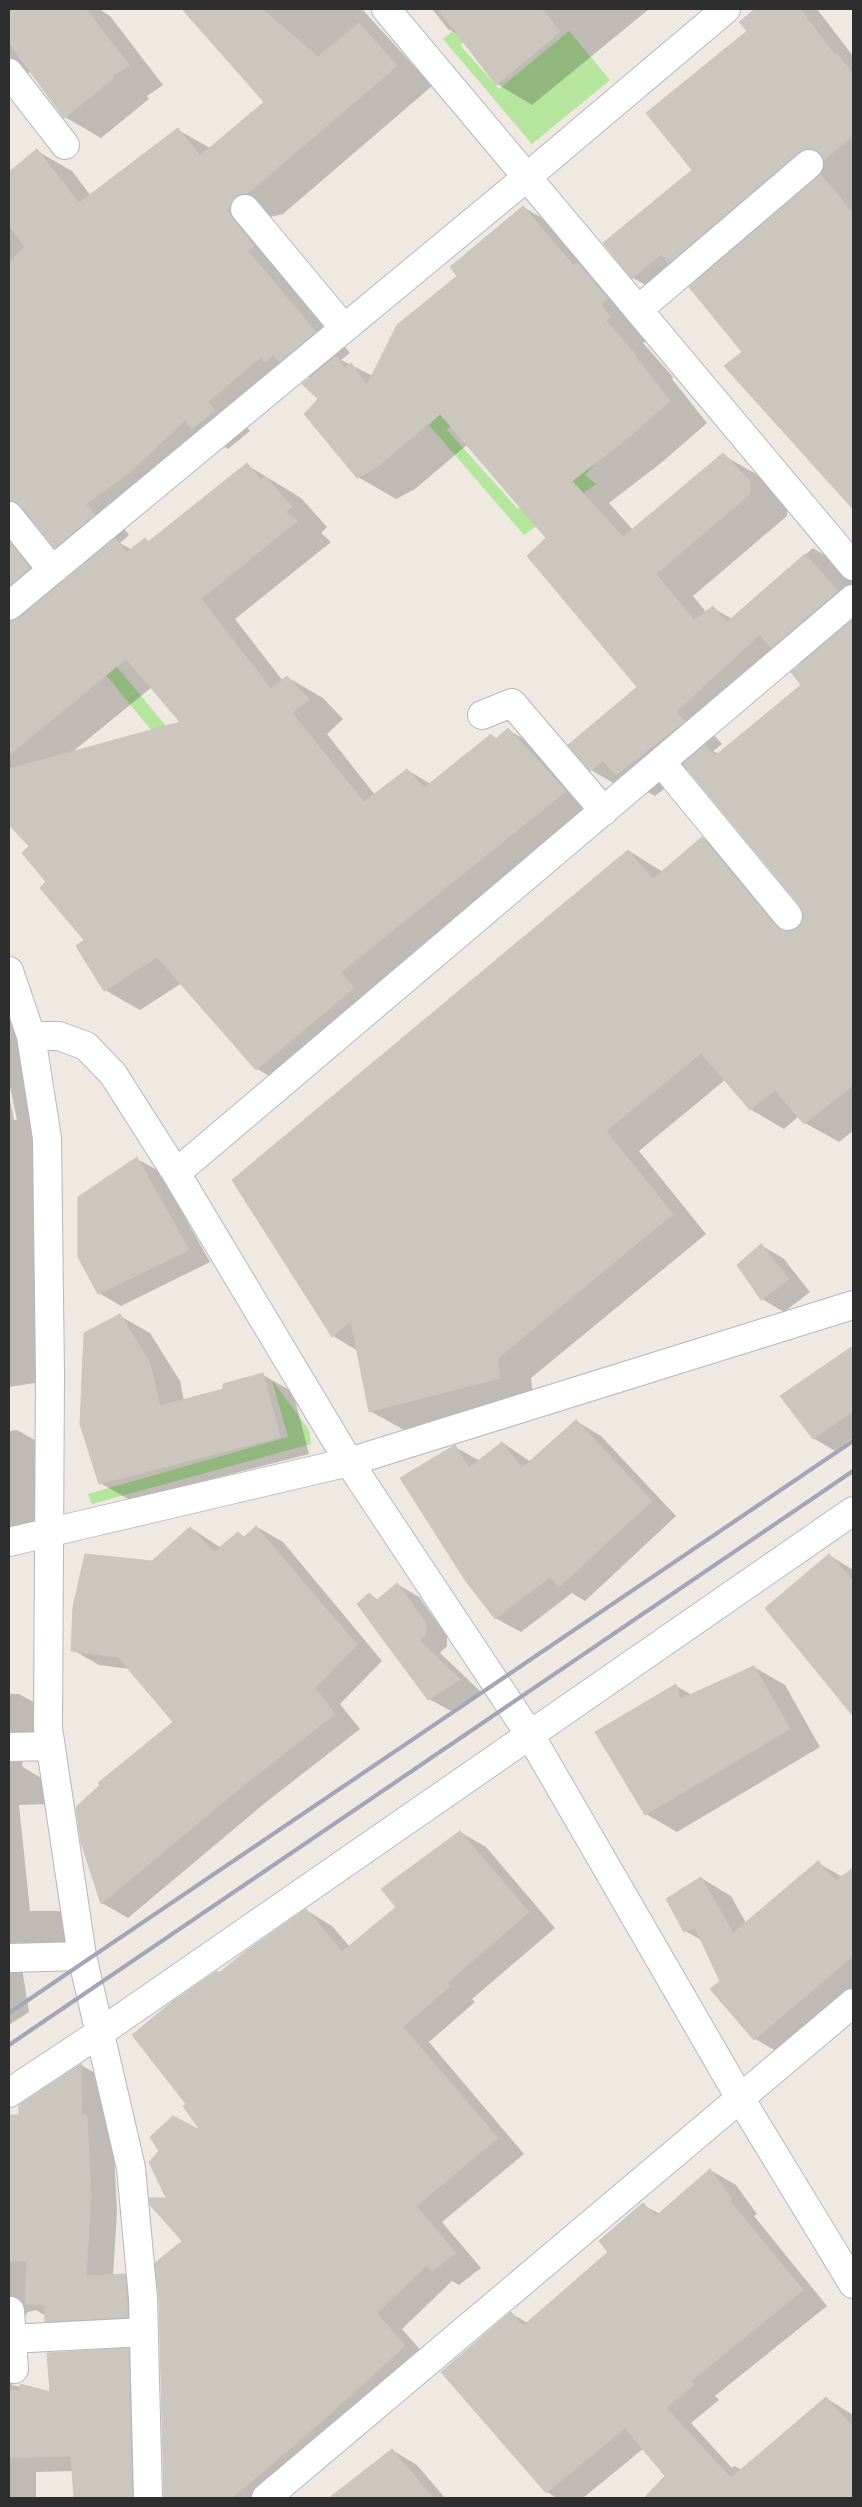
<!DOCTYPE html>
<html>
<head>
<meta charset="utf-8">
<style>
	body { margin:0 }
	#map { position:relative; width:862px; height:2507px; overflow:hidden; background:#efe9e1; font-family:"Source Sans 3",sans-serif }
	canvas { display:block }
	.frame { position:absolute; inset:0; border:10px solid #2e2e2e; pointer-events:none }
</style>
</head>
<body>
<div id="map">
<canvas width="862" height="2507"></canvas>
<div class="frame"></div>
</div>
<script>
const c = document.querySelector('canvas').getContext('2d');
c.lineJoin = 'round';
function fill(path, color) { c.fillStyle = color; c.fill(path, 'evenodd'); }
const poly = rows => new Path2D(rows.map(r => 'M' + r).join(''));
function strokePath(path, color, width, dash) { c.strokeStyle = color; c.lineWidth = width; c.lineCap = dash ? 'butt' : 'round'; c.setLineDash(dash || []); c.stroke(path); }
fill(poly([
	[481,9,505,9,460,45,499,89,569,31,610,80,532,144,443,39],
	[447,407,458,416,447,430,518,509,560,475,598,461,585,475,596,484,524,535,429,425],
	[64,603,297,884,287,895,54,612],
	[272,1380,309,1430,311,1444,92,1504,88,1494,288,1437]
]), '#b6e59e');
fill(poly([
	[9,9,99,9,110,16,163,85,147,96,149,99,101,138,65,117,31,71,9,88],
	[184,9,362,9,432,86,283,214,270,217,262,232,283,272,350,353,341,360,373,376,459,277,523,207,561,229,647,340,643,343,673,377,672,379,707,423,661,463,609,503,633,530,723,455,761,477,787,504,787,516,693,596,706,612,713,608,732,619,813,548,853,573,853,1131,839,1142,805,1123,799,1116,784,1129,750,1109,725,1080,639,1151,706,1234,531,1378,533,1397,404,1430,370,1411,358,1351,333,1336,629,851,663,872,703,838,736,858,796,930,804,922,805,914,801,905,689,769,655,796,637,786,629,792,591,770,570,745,639,688,548,538,468,444,415,489,396,499,358,477,310,378,307,376,243,423,250,431,228,449,218,443,121,525,129,535,120,543,132,550,145,539,150,542,247,465,301,498,327,527,321,533,331,542,235,619,283,681,287,677,323,698,343,719,327,734,375,795,407,770,431,784,491,735,498,739,508,730,543,750,601,811,293,1089,257,1069,182,983,140,1010,105,990,86,940,48,882,30,846,9,823,15,815,9,809,9,173,37,151,72,171,91,196,178,130,210,148,266,102],
	[35,523,55,547,86,565,62,584,32,547,30,530],
	[794,660,802,664,803,685,719,754,713,751,722,744,713,734],
	[152,687,182,723,71,753],
	[432,9,649,9,532,105,497,84,461,36,448,29],
	[757,9,817,9,853,56,853,508,725,366,744,352,700,280,692,276,667,297,633,278,694,171,749,31,740,22],
	[9,1000,29,1037,47,1381,9,1387,9,1094,14,1120,17,1120,9,1082],
	[137,1159,159,1171,210,1262,121,1306,99,1293],
	[762,1246,783,1258,810,1292,784,1312,762,1299,739,1266],
	[120,1316,150,1333,180,1381,184,1401,225,1390,263,1375,293,1392,309,1454,130,1500,100,1483],
	[853,1347,853,1438,835,1451,813,1438,782,1397],
	[576,1421,601,1436,676,1516,585,1601,572,1593,521,1632,495,1618,455,1447,480,1461,503,1443,531,1462],
	[17,1430,54,1451,65,1538,9,1553,9,1431],
	[257,1527,283,1542,382,1661,340,1704,360,1729,265,1803,128,1918,102,1903,82,1842,175,1723,130,1669,99,1665,73,1650,152,1563,191,1528,221,1548,238,1533,245,1538],
	[829,1555,853,1570,853,1714,766,1608],
	[397,1584,419,1597,447,1636,447,1646,440,1653,481,1692,451,1711,429,1699,369,1595,379,1600],
	[754,1667,785,1685,820,1747,677,1832,646,1814,596,1733,676,1686,692,1695],
	[9,1694,19,1694,48,1710,22,1764,23,1767,46,1781,49,1804,19,1805,30,1911,59,1911,88,1928,92,1953,20,1956,29,2012,9,2025],
	[460,1832,486,1847,555,1928,472,1999,475,2002,429,2042,524,2154,442,2222,481,2268,459,2285,452,2281,402,2329,430,2361,275,2498,165,2498,160,2298,184,2241,168,2199,205,2134,188,2104,220,1974,306,1910,332,1926,350,1947,398,1907],
	[818,1863,848,1880,853,1886,853,1998,785,2056,755,2039,722,1981,703,1941,685,1931,701,1878,731,1896,746,1923],
	[81,2065,107,2080,108,2128,113,2131,117,2212,113,2276,125,2275,151,2291,154,2332,73,2336,47,2321,46,2316,36,2310,28,2312,23,2319,13,2319,12,2385,51,2394,128,2350,155,2365,158,2498,75,2498,73,2471,36,2472,36,2498,9,2498,9,2116,20,2116,20,2106],
	[710,2170,736,2185,757,2214,754,2216,827,2306,715,2396,719,2400,691,2423,732,2468,734,2466,742,2470,826,2398,853,2415,853,2498,646,2498,666,2476,644,2448,583,2498,557,2498,547,2492,512,2314,528,2323,610,2252,643,2205,660,2214],
	[392,2450,417,2465,445,2498,331,2498]
]), '#0003');
const building = poly([
	[9,9,86,9,129,65,112,76,114,78,64,118,9,43,9,9],
	[182,9,262,9,318,57,359,23,397,66,247,194,235,197,227,211,254,246,248,251,316,332,279,362,273,355,265,362,261,357,208,402,215,410,192,429,185,420,128,474,86,504,95,515,54,548,21,506,9,501,9,263,25,247,9,225,9,172,37,149,79,203,178,128,200,156,264,102,182,9],
	[438,9,542,9,560,32,496,85,438,9],
	[755,9,800,9,835,55,836,53,853,73,853,135,824,160,821,154,814,149,806,149,799,152,669,263,661,254,632,279,603,243,692,170,646,113,747,31,739,22,755,9],
	[820,174,853,213,853,509,724,366,742,352,689,287,820,174],
	[523,206,574,266,578,263,608,299,601,304,610,317,606,321,636,355,635,356,670,401,623,442,572,481,623,537,723,453,750,481,750,494,656,574,694,620,713,606,727,622,805,554,838,591,771,648,760,634,676,712,685,721,616,775,603,761,590,771,568,745,637,687,527,556,546,538,440,414,377,467,357,478,304,414,318,399,302,384,336,356,345,368,351,363,367,385,397,325,457,276,450,267,523,206],
	[247,463,261,480,265,476,292,507,286,512,297,521,201,599,271,689,287,676,309,699,292,713,364,802,407,769,424,788,491,734,496,739,508,728,566,791,341,972,354,988,256,1070,157,957,104,991,76,946,84,940,40,888,46,882,22,853,29,846,9,825,9,769,180,722,126,659,9,755,9,621,19,618,115,538,127,552,145,538,148,542,247,463],
	[9,541,30,568,9,586,9,541],
	[853,619,853,1085,804,1124,775,1090,750,1110,701,1053,606,1131,673,1214,498,1358,500,1378,369,1412,351,1321,332,1337,232,1180,628,850,653,879,702,837,776,926,782,930,790,931,798,928,802,922,803,914,800,906,683,764,705,745,715,756,801,685,791,672,853,619],
	[137,1157,189,1250,98,1294,78,1257,78,1197,137,1157],
	[761,1244,789,1279,761,1300,737,1265,761,1244],
	[120,1314,150,1363,160,1406,223,1389,223,1384,263,1373,280,1437,99,1484,80,1424,84,1333,120,1314],
	[853,1346,853,1411,813,1439,780,1396,853,1346],
	[576,1420,652,1501,559,1587,550,1577,495,1619,465,1580,400,1478,455,1445,469,1468,502,1442,522,1468,576,1420],
	[256,1526,357,1645,315,1688,335,1714,239,1789,101,1904,81,1842,76,1807,100,1785,98,1783,173,1722,118,1657,71,1651,73,1607,85,1554,152,1561,190,1527,214,1552,238,1532,244,1537,256,1526],
	[829,1554,853,1580,853,1716,765,1608,829,1554],
	[397,1583,426,1623,426,1634,419,1640,460,1679,428,1700,357,1604,369,1593,377,1600,397,1583],
	[754,1666,790,1729,645,1815,595,1732,676,1684,680,1699,754,1666],
	[460,1831,529,1912,447,1983,450,1986,403,2027,498,2138,416,2206,456,2253,432,2271,427,2265,377,2313,405,2346,321,2422,232,2498,164,2498,159,2298,155,2263,182,2241,150,2205,149,2198,166,2198,149,2162,159,2151,150,2137,173,2116,200,2130,183,2106,186,2104,132,2035,172,2002,217,1971,219,1973,246,1951,306,1909,342,1952,396,1907,381,1889,460,1831],
	[818,1861,836,1881,853,1868,853,1956,754,2040,710,1989,720,1981,695,1928,684,1932,666,1899,701,1877,733,1933,818,1861],
	[81,2064,82,2115,87,2115,91,2196,86,2276,125,2274,128,2317,45,2322,44,2305,25,2304,27,2261,9,2261,9,2115,19,2115,19,2105,81,2064],
	[710,2169,732,2199,730,2201,803,2290,691,2381,694,2385,666,2408,731,2478,826,2397,853,2427,853,2498,644,2498,665,2476,625,2428,546,2493,441,2372,511,2312,523,2326,608,2252,599,2241,643,2203,656,2216,710,2169],
	[129,2348,132,2498,74,2498,71,2456,9,2458,9,2390,20,2391,20,2384,50,2392,47,2353,129,2348],
	[392,2449,433,2498,329,2498,392,2449]
]);
fill(building, '#cbc7bf');
strokePath(building, '#cbc5ba', 1);
const minor = poly([
	[386,9,853,566],
	[9,73,65,145],
	[245,209,344,328],
	[638,310,809,164],
	[9,516,52,570],
	[9,606,527,177,726,9],
	[482,715,512,703,604,811],
	[661,762,788,916],
	[9,971,31,1036,47,1138,50,1374,48,1728,82,1956,131,2168,143,2298,148,2498],
	[31,1036,59,1036,86,1046,113,1074,176,1173,349,1462,530,1735,740,2098,853,2284],
	[176,1173,853,599],
	[9,1542,349,1462,853,1305],
	[9,1747,50,1746],
	[9,1958,82,1956],
	[9,2093,101,2032,853,1511],
	[10,2311,14,2369],
	[10,2339,144,2332],
	[266,2498,853,2003]
]);
strokePath(minor, '#b4b7c1', 30);
strokePath(minor, '#fff', 28);
strokePath(poly([
	[9,2013,853,1441],
	[9,2045,853,1471]
]), '#a3a6b8', 4);
</script>
</body>
</html>
